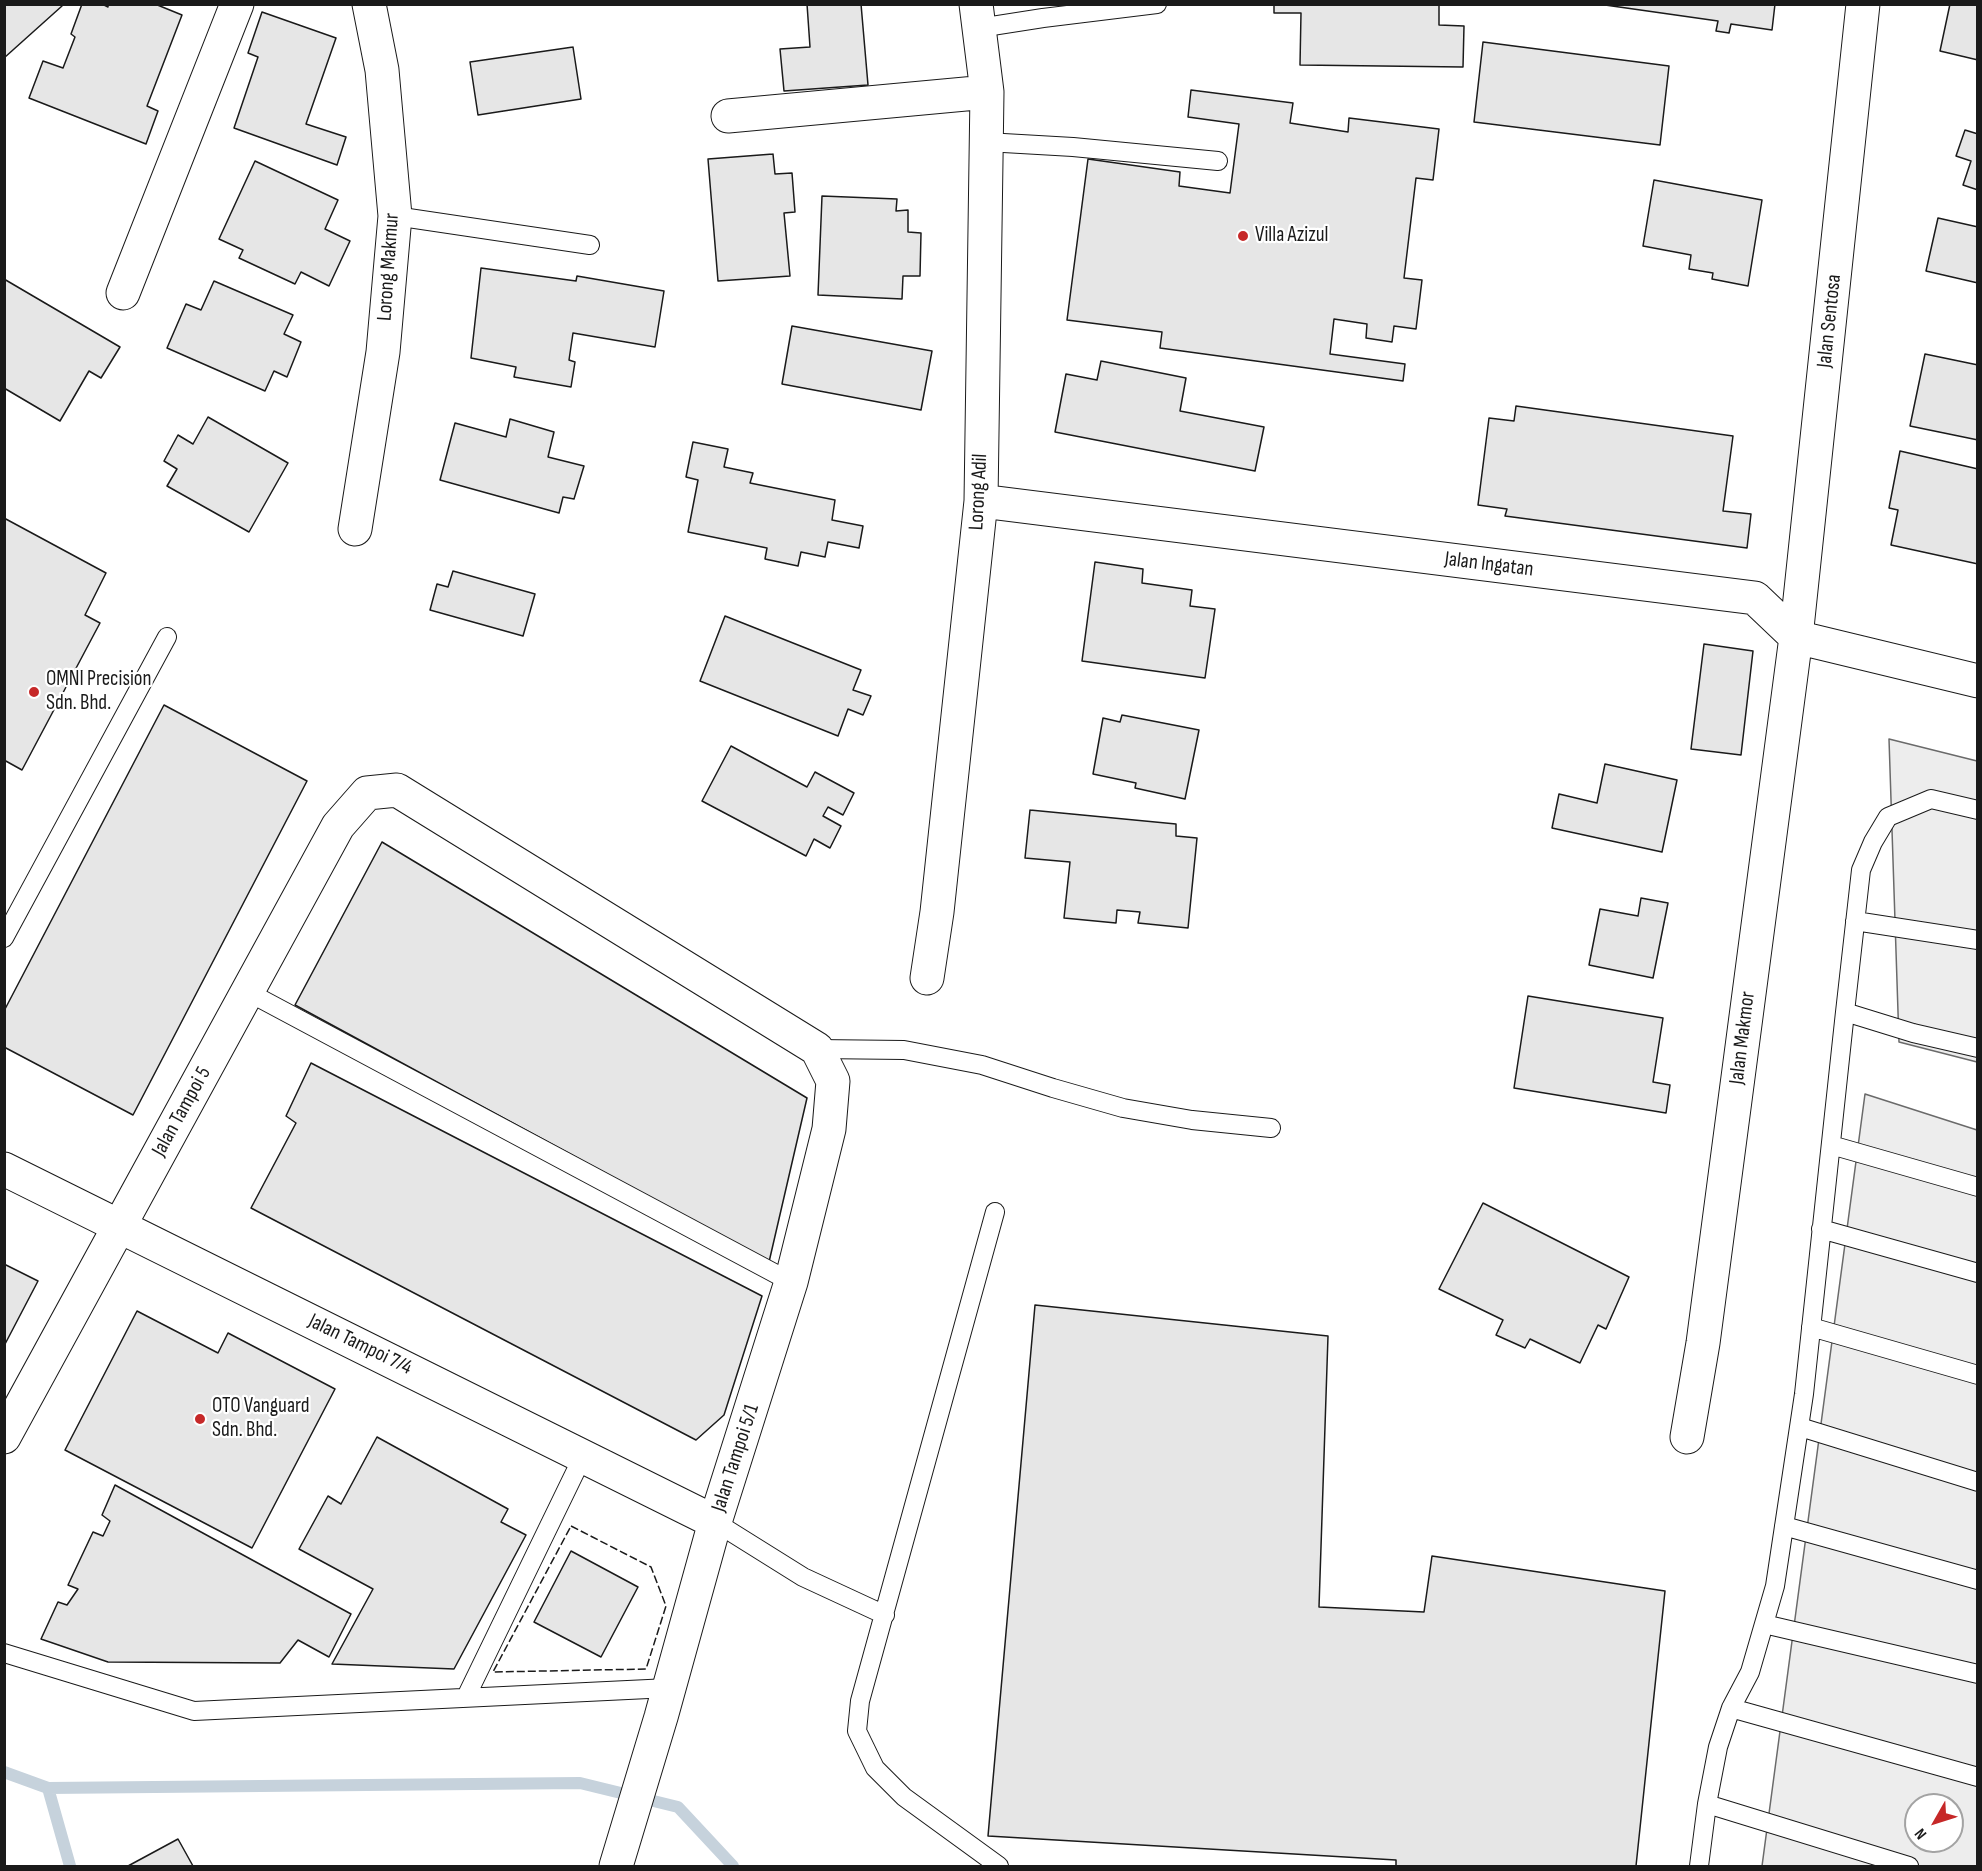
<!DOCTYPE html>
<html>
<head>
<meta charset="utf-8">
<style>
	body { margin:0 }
	#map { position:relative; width:1982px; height:1871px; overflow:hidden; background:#fff; font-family:"Sofia Sans Condensed",sans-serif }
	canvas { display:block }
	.frame { position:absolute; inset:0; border:6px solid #1a1a1a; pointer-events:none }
	.north { position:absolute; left:1904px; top:1793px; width:60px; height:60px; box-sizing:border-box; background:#fff; border:2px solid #a3a3a3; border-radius:50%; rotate:231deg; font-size:16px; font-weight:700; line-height:24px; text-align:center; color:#1a1a1a }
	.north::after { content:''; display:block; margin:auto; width:21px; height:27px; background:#c62828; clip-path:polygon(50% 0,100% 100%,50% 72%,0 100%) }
</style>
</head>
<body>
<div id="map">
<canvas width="1982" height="1871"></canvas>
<div class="frame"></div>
<div class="north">N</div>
</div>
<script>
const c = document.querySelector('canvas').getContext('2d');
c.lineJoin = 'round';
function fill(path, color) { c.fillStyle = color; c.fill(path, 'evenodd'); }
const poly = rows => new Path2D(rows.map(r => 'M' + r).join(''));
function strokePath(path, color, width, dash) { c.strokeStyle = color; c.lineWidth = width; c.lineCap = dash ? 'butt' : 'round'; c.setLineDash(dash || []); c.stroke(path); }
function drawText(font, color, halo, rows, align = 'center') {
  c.font = font + ' "Sofia Sans Condensed",sans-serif'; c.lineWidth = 4.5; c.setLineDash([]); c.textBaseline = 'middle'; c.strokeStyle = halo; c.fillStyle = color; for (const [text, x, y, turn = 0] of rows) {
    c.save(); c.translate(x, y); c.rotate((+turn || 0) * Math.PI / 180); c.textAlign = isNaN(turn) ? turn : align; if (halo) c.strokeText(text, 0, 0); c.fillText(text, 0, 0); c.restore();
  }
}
const parking = poly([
	[1889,739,1977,761,1977,1062,1899,1042,1889,739],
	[1865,1094,1977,1130,1977,1866,1762,1866,1865,1094],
	[1916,1805,1952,1805,1952,1841,1916,1841,1916,1805]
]);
fill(parking, '#ededed');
strokePath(parking, '#6a6a6a', 1.5);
strokePath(poly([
	[4,1772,48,1788,580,1783,678,1807,733,1866],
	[48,1788,70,1866]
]), '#c6d2dc', 12);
const building = poly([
	[4,4,61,4,62,6,4,58,4,4],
	[82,4,102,4,108,7,108,4,155,4,182,15,147,106,158,111,146,144,29,98,43,61,63,68,75,37,71,34,82,4],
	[807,4,861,4,868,85,784,91,780,49,810,47,807,4],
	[1274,4,1439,4,1439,25,1464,26,1463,67,1300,65,1301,13,1274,13,1274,4],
	[1598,4,1775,4,1772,30,1731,24,1729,33,1716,31,1718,21,1598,4],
	[1950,4,1978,4,1978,60,1940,51,1950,4],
	[262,12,336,38,306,124,346,137,337,165,234,128,258,57,248,53,262,12],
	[1483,42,1669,66,1660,145,1474,122,1483,42],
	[573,47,581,99,478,115,470,62,573,47],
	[1191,90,1293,103,1290,123,1348,132,1349,118,1439,129,1433,180,1416,178,1404,278,1422,280,1416,329,1394,326,1392,342,1366,338,1367,324,1334,319,1330,354,1405,364,1403,381,1160,348,1162,332,1067,320,1088,159,1180,172,1179,186,1230,193,1239,124,1188,117,1191,90],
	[1965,130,1978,134,1978,190,1963,185,1971,161,1956,156,1965,130],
	[773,154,775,174,792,173,795,212,784,213,790,276,718,281,708,159,773,154],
	[255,161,338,200,325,229,350,241,329,286,301,272,295,284,239,258,243,250,219,239,255,161],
	[1654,180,1762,200,1748,286,1712,279,1713,273,1689,269,1691,255,1643,246,1654,180],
	[822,196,897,199,896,211,908,210,908,232,921,233,920,276,903,276,902,299,818,295,822,196],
	[1938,218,1978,227,1978,283,1926,271,1938,218],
	[481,268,576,281,577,276,664,291,655,347,573,333,569,360,575,362,571,387,514,377,516,367,471,358,481,268],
	[4,279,120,347,101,378,89,371,60,421,4,388,4,279],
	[214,281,293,315,284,334,301,342,287,377,274,371,265,391,167,348,186,304,201,310,214,281],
	[792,326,932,351,921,410,782,384,792,326],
	[1925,354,1978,365,1978,440,1910,426,1925,354],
	[1101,361,1186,378,1180,411,1264,427,1255,471,1055,432,1066,374,1097,380,1101,361],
	[1516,406,1733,436,1723,511,1751,514,1747,548,1505,516,1507,509,1478,505,1489,418,1514,421,1516,406],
	[208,417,288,463,249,532,167,486,177,469,164,461,178,435,193,444,208,417],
	[510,419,554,432,548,457,584,466,574,499,563,497,559,513,440,480,455,423,506,437,510,419],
	[693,442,728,449,724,467,753,473,750,483,835,500,832,520,863,526,859,548,828,542,825,557,801,552,798,566,765,559,767,548,688,532,698,480,686,477,693,442],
	[1900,451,1978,469,1978,564,1891,545,1898,510,1889,508,1900,451],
	[4,518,106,573,85,615,100,623,22,770,4,760,4,518],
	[1095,562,1143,569,1142,583,1192,590,1190,606,1215,609,1205,678,1082,661,1095,562],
	[453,571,535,594,523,636,430,610,437,584,448,587,453,571],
	[725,616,861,670,853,690,871,696,863,715,848,709,838,736,700,681,725,616],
	[1704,644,1753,651,1741,755,1691,749,1704,644],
	[164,705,307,781,133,1115,4,1047,4,1011,164,705],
	[1122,715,1199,730,1185,799,1135,788,1136,783,1093,774,1103,718,1120,722,1122,715],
	[731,746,807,787,815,772,854,793,843,815,828,807,823,816,841,826,830,848,814,839,806,856,702,801,731,746],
	[1605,764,1677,780,1662,852,1552,828,1559,794,1597,803,1605,764],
	[1030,810,1176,824,1176,836,1197,838,1188,928,1138,923,1140,912,1117,910,1116,923,1064,918,1070,862,1025,858,1030,810],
	[382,842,807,1098,769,1262,295,1005,382,842],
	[1641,898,1668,903,1653,978,1589,965,1600,909,1638,916,1641,898],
	[1528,996,1663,1018,1653,1082,1670,1085,1666,1113,1514,1088,1528,996],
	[311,1063,762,1296,724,1415,696,1440,251,1208,296,1123,286,1116,311,1063],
	[1483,1203,1629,1277,1606,1329,1598,1325,1580,1363,1530,1339,1525,1348,1496,1335,1503,1320,1439,1289,1483,1203],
	[4,1264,38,1281,4,1346,4,1264],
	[1035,1305,1328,1336,1319,1607,1424,1612,1432,1556,1665,1591,1636,1866,1396,1866,1396,1860,988,1836,1035,1305],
	[137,1311,218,1353,228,1333,335,1389,252,1548,65,1450,137,1311],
	[377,1437,508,1509,501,1522,526,1535,454,1669,332,1664,373,1589,299,1549,328,1496,341,1504,377,1437],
	[115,1485,351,1614,329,1657,298,1640,280,1663,108,1662,41,1639,58,1602,67,1605,78,1589,68,1585,93,1532,103,1536,110,1521,102,1515,115,1485],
	[571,1551,638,1587,601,1657,534,1622,571,1551],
	[178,1839,193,1866,128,1866,178,1839]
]);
fill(building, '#e6e6e6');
strokePath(building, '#1a1a1a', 1.5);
const service = poly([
	[979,28,1043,18,1157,4],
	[986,142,1073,147,1218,161],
	[395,216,590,245],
	[1978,810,1931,799,1888,817,1873,842,1861,870,1845,1012,1913,1033,1978,1048],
	[1855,921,1978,940],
	[4,938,167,637],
	[248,992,791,1282],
	[817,1049,904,1050,982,1065,1053,1088,1123,1108,1192,1120,1271,1128],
	[1831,1145,1978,1187],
	[995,1212,860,1701,857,1731,875,1768,904,1797,999,1866],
	[1821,1229,1978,1273],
	[1811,1327,1978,1375],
	[1800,1427,1978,1482],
	[715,1522,803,1577,885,1615],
	[1784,1526,1978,1580],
	[1764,1624,1978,1674],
	[4,1653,194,1711,669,1688],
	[466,1697,583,1456],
	[1731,1708,1978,1777],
	[1707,1804,1909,1866],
	[1699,1866,1707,1804,1718,1747,1731,1708,1750,1672,1775,1586,1804,1394,1845,1012]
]);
const minor = poly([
	[728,116,987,92],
	[123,293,237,4],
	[981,501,1755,598,1796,637,1978,681],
	[355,529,383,352,395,216,382,70,369,4],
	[927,978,937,912,981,501,987,92,976,4],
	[4,1169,715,1522],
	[4,1437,338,826,367,793,397,790,817,1049,833,1081,829,1129,791,1282,715,1522,661,1717,616,1866],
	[1687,1437,1703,1343,1796,637,1863,4]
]);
strokePath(service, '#1a1a1a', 20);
strokePath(minor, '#1a1a1a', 35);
strokePath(service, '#fff', 18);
strokePath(minor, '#fff', 33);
strokePath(poly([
	[571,1526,651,1567,666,1606,646,1669,493,1672,571,1526]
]), '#1a1a1a', 1.5, [8, 3]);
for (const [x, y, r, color] of [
	[1243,236,6,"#c62828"],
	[34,692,6,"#c62828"],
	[200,1419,6,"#c62828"]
]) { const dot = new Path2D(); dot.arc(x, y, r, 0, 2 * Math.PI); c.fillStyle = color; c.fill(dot); strokePath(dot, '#fff', 2); }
drawText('21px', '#1a1a1a', '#fff', [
	["Villa Azizul",1255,236],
	["OMNI Precision",46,680],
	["Sdn. Bhd.",46,704],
	["OTO Vanguard",212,1407],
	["Sdn. Bhd.",212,1431]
], 'left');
drawText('21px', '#1a1a1a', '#fff', [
	["Lorong Makmur",389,267,-86],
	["Jalan Sentosa",1830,321,-84],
	["Lorong Adil",979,492,-87],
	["Jalan Ingatan",1489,565,7],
	["Jalan Makmor",1743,1038,-83],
	["Jalan Tampoi 5",182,1112,-61],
	["Jalan Tampoi 7/4",360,1345,26],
	["Jalan Tampoi 5/1",736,1458,-72]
]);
</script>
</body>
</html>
